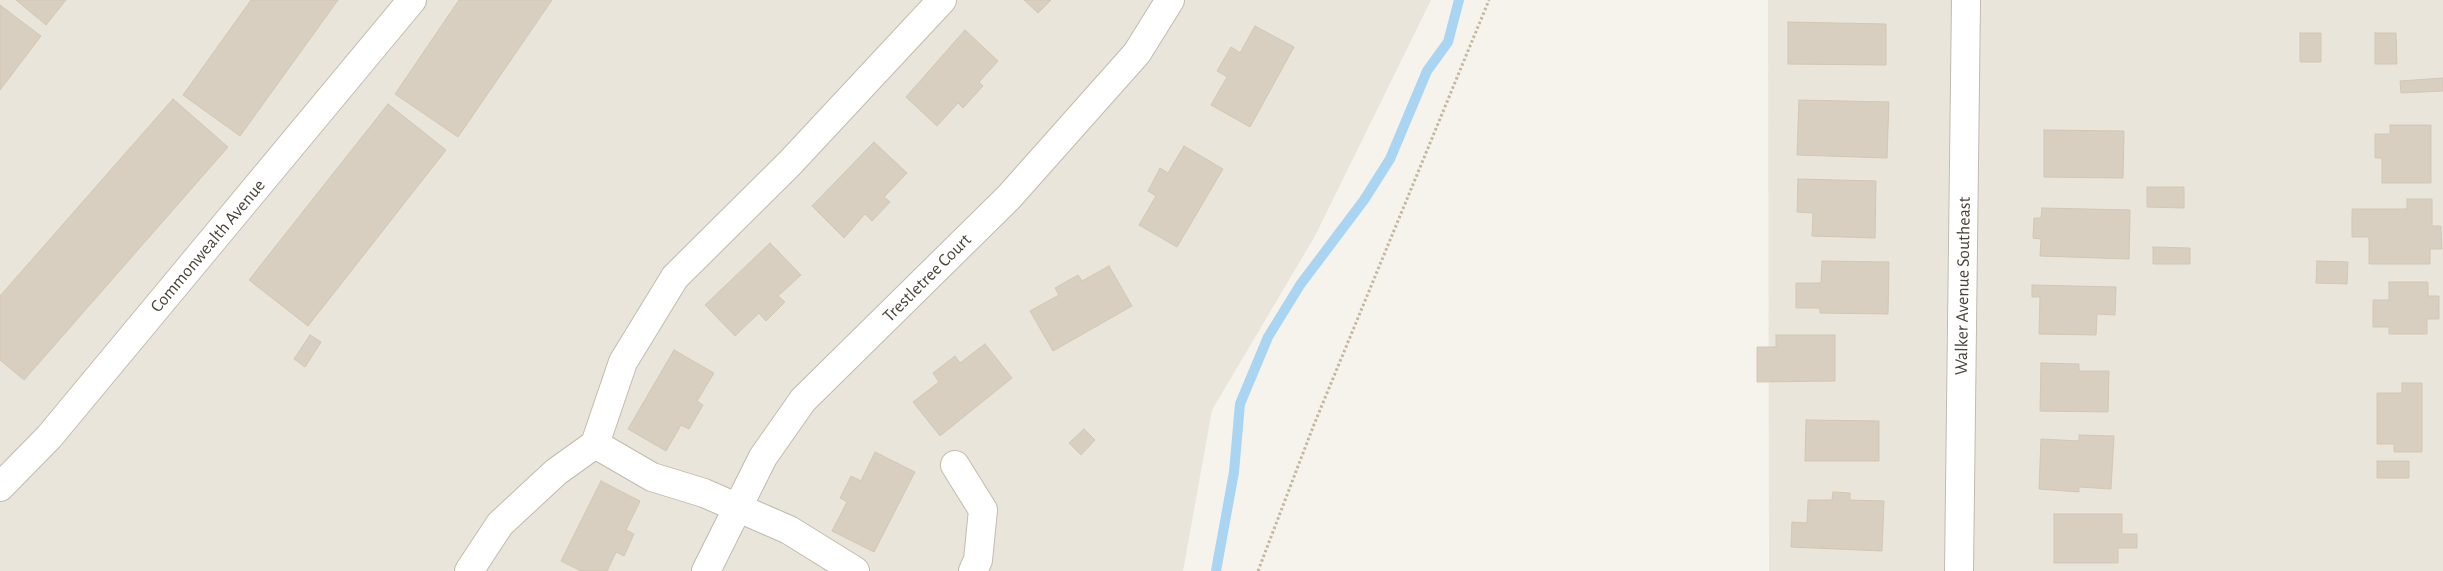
<!DOCTYPE html>
<html>
<head>
<meta charset="utf-8">
<style>
	body { margin:0 }
	canvas { display:block; background:#f6f3ec }
</style>
</head>
<body>
<canvas width="2443" height="571"></canvas>
<script>
const c = document.querySelector('canvas').getContext('2d');
c.lineJoin = 'round';
function fill(path, color) { c.fillStyle = color; c.fill(path, 'evenodd'); }
const poly = rows => new Path2D(rows.map(r => 'M' + r).join(''));
function strokePath(path, color, width, dash) { c.strokeStyle = color; c.lineWidth = width; c.lineCap = dash ? 'butt' : 'round'; c.setLineDash(dash || []); c.stroke(path); }
function drawText(font, color, halo, rows, align = 'center') {
  c.font = font + ' "Alegreya Sans",sans-serif'; c.lineWidth = 4.5; c.setLineDash([]); c.textBaseline = 'middle'; c.strokeStyle = halo; c.fillStyle = color; for (const [text, x, y, turn = 0] of rows) {
    c.save(); c.translate(x, y); c.rotate((+turn || 0) * Math.PI / 180); c.textAlign = isNaN(turn) ? turn : align; if (halo) c.strokeText(text, 0, 0); c.fillText(text, 0, 0); c.restore();
  }
}
fill(poly([
	[0,0,1431,0,1315,236,1212,410,1183,571,0,571],
	[1768,0,2443,0,2443,571,1769,571]
]), '#eae5da');
strokePath(poly([
	[1216,571,1234,472,1240,404,1268,337,1300,285,1364,200,1390,159,1427,71,1448,42,1459,0]
]), '#a9d4f2', 10);
const building = poly([
	[16,0,66,0,46,25,16,0],
	[251,0,338,0,240,136,183,95,251,0],
	[459,0,552,0,458,137,395,94,459,0],
	[1024,0,1051,0,1038,13,1024,0],
	[0,5,41,36,0,90,0,5],
	[1788,22,1886,24,1886,65,1788,64,1788,22],
	[1255,26,1294,47,1250,127,1211,105,1227,77,1217,71,1231,47,1240,53,1255,26],
	[965,30,998,61,979,82,983,86,963,108,958,103,937,126,906,97,965,30],
	[2300,33,2321,33,2321,62,2300,62,2300,33],
	[2375,33,2396,33,2397,64,2375,64,2375,33],
	[2443,78,2443,91,2401,93,2400,81,2443,78],
	[173,99,228,147,24,380,0,360,0,296,173,99],
	[1799,100,1889,102,1887,158,1797,155,1799,100],
	[388,104,446,150,308,326,249,280,388,104],
	[2390,125,2431,125,2431,183,2382,183,2382,158,2375,158,2375,134,2390,134,2390,125],
	[2044,130,2124,131,2123,178,2044,177,2044,130],
	[874,142,907,173,884,197,890,202,872,221,865,214,844,238,812,206,874,142],
	[1184,146,1223,169,1177,247,1139,225,1156,196,1148,191,1160,168,1168,173,1184,146],
	[1798,179,1876,181,1875,238,1812,236,1813,213,1797,212,1798,179],
	[2147,187,2184,187,2184,208,2147,207,2147,187],
	[2407,199,2432,199,2432,226,2441,226,2442,249,2430,249,2430,264,2369,264,2369,237,2352,237,2352,209,2407,209,2407,199],
	[2042,208,2130,210,2129,259,2040,256,2041,239,2033,238,2034,218,2041,218,2042,208],
	[770,243,801,275,778,296,785,302,766,321,759,313,735,336,705,305,770,243],
	[2153,247,2190,248,2190,264,2153,264,2153,247],
	[1822,261,1889,262,1888,314,1820,313,1820,308,1796,308,1796,283,1821,283,1822,261],
	[2317,261,2348,262,2347,284,2316,283,2317,261],
	[1109,266,1132,306,1053,351,1030,311,1059,295,1055,288,1078,275,1082,281,1109,266],
	[2389,282,2428,282,2428,296,2439,296,2439,319,2427,319,2427,334,2389,334,2389,327,2373,327,2373,300,2389,300,2389,282],
	[2032,285,2116,287,2115,315,2097,314,2096,335,2039,334,2040,297,2032,297,2032,285],
	[310,335,321,342,305,367,294,359,310,335],
	[1776,335,1835,335,1835,381,1757,382,1757,347,1776,347,1776,335],
	[985,344,1012,378,940,436,913,402,939,382,933,373,955,356,960,363,985,344],
	[674,350,714,373,697,401,703,405,689,429,681,425,666,451,628,429,674,350],
	[2041,363,2079,364,2079,371,2109,371,2108,412,2040,411,2041,363],
	[2402,383,2422,383,2422,452,2394,452,2394,444,2377,444,2377,393,2402,393,2402,383],
	[1806,420,1879,421,1879,461,1805,461,1806,420],
	[1084,429,1095,440,1081,455,1069,443,1084,429],
	[2079,435,2114,436,2111,489,2079,487,2079,492,2039,489,2041,439,2079,441,2079,435],
	[875,452,915,472,874,552,832,531,847,502,840,498,851,476,861,481,875,452],
	[2377,461,2409,461,2409,478,2377,478,2377,461],
	[601,481,640,501,626,530,634,534,624,556,616,552,607,571,581,571,561,561,601,481],
	[1833,492,1850,493,1850,500,1884,501,1882,551,1791,547,1792,522,1807,523,1808,500,1832,500,1833,492],
	[2054,514,2122,514,2122,534,2137,534,2137,548,2118,548,2118,563,2054,563,2054,514]
]);
fill(building, '#d8cfc1');
strokePath(building, '#d3c7b4', 1);
const minor = poly([
	[595,444,652,477,704,493,789,530,855,571],
	[955,465,983,510,978,560,973,571],
	[0,487,49,437,412,0],
	[469,571,500,524,556,472,595,444,623,362,675,277,790,163,942,0],
	[706,571,763,457,803,400,1009,197,1137,53,1170,0],
	[1959,571,1966,0]
]);
strokePath(minor, '#c2bbae', 30);
strokePath(poly([
	[1258,571,1313,427,1489,0]
]), '#c4b79f', 3, [2.5, 2.5]);
strokePath(minor, '#fff', 28);
drawText('18px', '#4b4439', '#fff', [
	["Commonwealth Avenue",208,246,-50],
	["Trestletree Court",927,278,-45],
	["Walker Avenue Southeast",1963,286,-89]
]);
</script>
</body>
</html>
